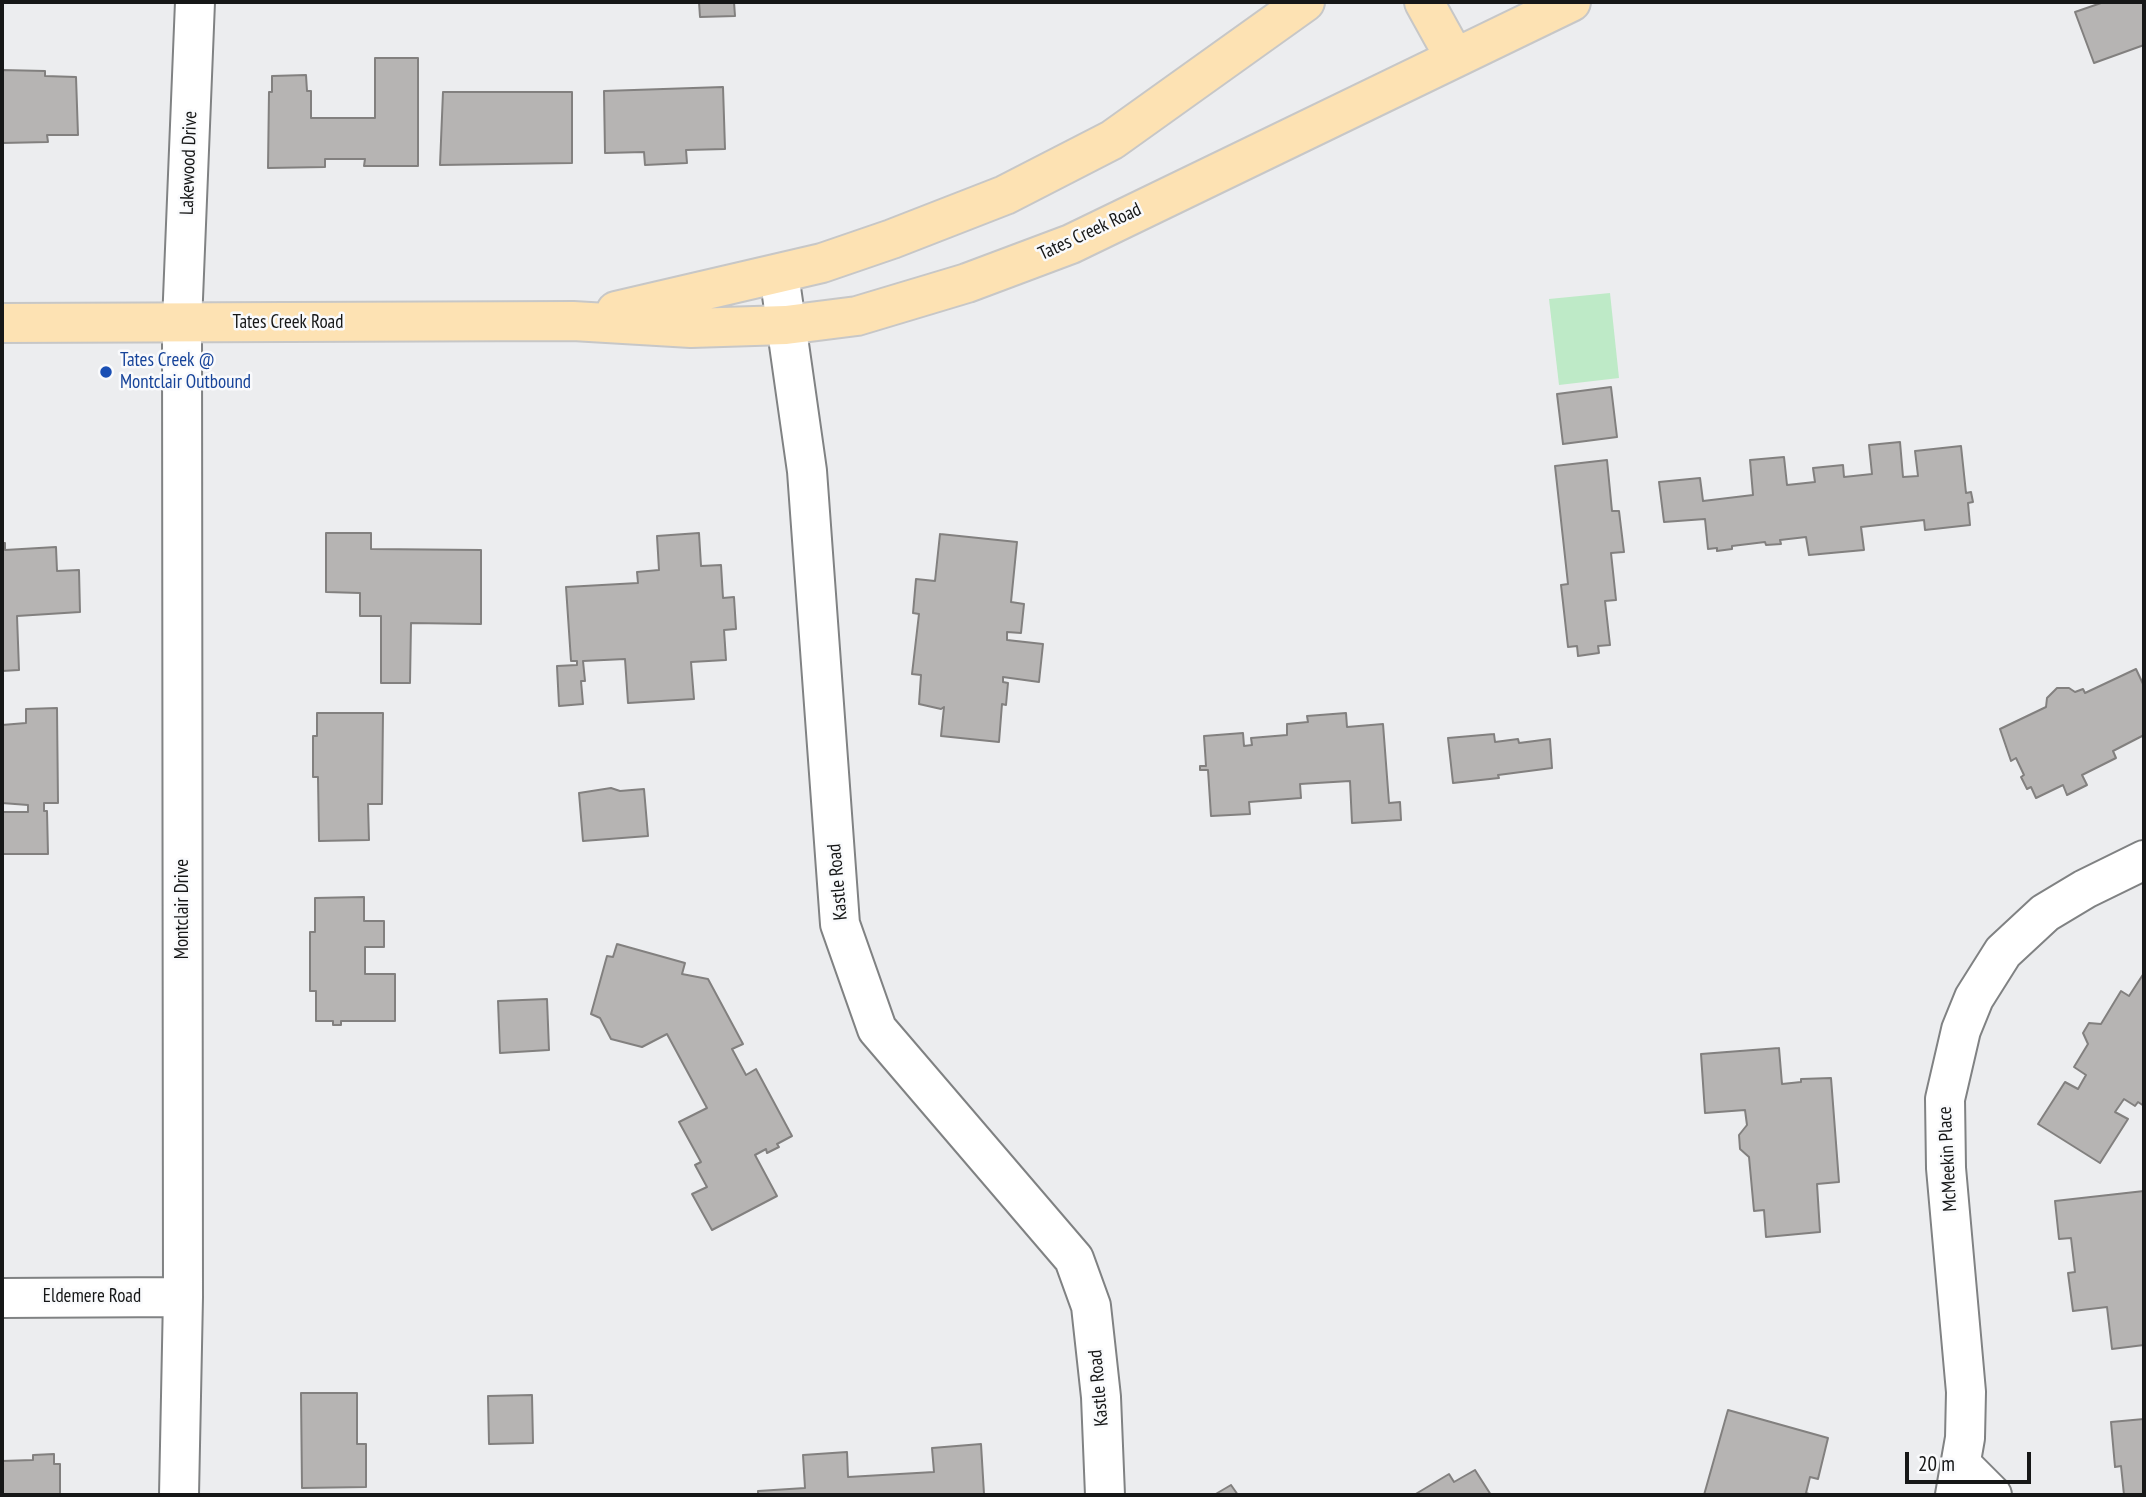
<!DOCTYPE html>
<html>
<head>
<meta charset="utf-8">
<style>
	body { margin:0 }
	#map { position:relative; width:2146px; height:1497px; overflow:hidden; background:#ecedef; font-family:"PT Sans Narrow",sans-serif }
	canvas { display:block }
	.frame { position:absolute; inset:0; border:4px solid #161717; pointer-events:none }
	.scale { position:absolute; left:1905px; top:1452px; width:126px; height:32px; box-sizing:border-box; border:4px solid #161717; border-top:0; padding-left:9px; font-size:21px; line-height:24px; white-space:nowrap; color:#161717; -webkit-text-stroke:5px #f9fafc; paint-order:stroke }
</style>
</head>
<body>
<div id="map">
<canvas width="2146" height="1497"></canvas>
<div class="frame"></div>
<div class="scale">20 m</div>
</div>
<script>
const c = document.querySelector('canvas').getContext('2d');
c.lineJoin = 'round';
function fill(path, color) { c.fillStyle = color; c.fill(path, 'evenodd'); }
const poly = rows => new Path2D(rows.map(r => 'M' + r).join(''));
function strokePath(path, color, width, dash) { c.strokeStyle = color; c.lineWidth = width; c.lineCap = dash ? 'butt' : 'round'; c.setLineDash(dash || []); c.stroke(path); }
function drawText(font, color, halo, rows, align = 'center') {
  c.font = font + ' "PT Sans Narrow",sans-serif'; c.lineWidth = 5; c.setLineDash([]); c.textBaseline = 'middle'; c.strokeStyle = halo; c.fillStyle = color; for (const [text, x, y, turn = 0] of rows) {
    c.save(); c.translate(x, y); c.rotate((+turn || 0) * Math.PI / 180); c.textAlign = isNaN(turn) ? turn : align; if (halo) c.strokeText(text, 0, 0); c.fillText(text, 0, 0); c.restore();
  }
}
fill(poly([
	[1610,293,1619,378,1559,385,1549,299]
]), '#beeac7');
const building = poly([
	[699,2,734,2,735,16,700,17,699,2],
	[2104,2,2144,2,2144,45,2094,63,2075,12,2104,2],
	[375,58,418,58,418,166,364,166,365,159,325,159,325,167,268,168,269,92,272,92,272,76,306,75,307,91,311,91,311,118,375,118,375,58],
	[2,70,45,71,45,76,76,77,78,135,47,135,48,142,2,143,2,70],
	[723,87,725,149,686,150,687,163,645,165,644,152,605,153,604,91,723,87],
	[443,92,572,92,572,163,440,165,443,92],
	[1611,387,1617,437,1563,444,1557,394,1611,387],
	[1900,442,1903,477,1918,476,1915,451,1961,446,1966,493,1971,492,1973,502,1968,503,1970,525,1925,530,1924,520,1861,527,1864,550,1809,555,1806,537,1780,540,1781,544,1766,545,1765,542,1732,546,1732,549,1717,551,1717,548,1708,549,1705,519,1664,522,1659,482,1700,478,1703,501,1753,495,1750,460,1784,457,1787,485,1815,482,1813,468,1843,465,1844,477,1872,474,1869,445,1900,442],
	[1607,460,1612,511,1619,511,1624,552,1611,553,1616,600,1605,601,1610,645,1598,646,1599,653,1578,656,1577,646,1568,647,1561,585,1568,584,1555,466,1607,460],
	[326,533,371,533,371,549,481,550,481,624,411,623,410,683,381,683,381,616,360,616,360,593,326,592,326,533],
	[699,533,701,566,721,565,723,598,734,597,736,629,724,630,726,660,691,662,694,699,628,703,625,659,583,661,585,681,581,681,583,704,559,706,557,666,577,665,577,661,571,661,566,587,638,583,637,572,659,570,657,536,699,533],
	[940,534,1017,542,1011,602,1024,604,1021,633,1007,632,1007,640,1043,644,1039,682,1003,677,1003,682,1008,683,1006,705,1002,704,999,742,941,736,944,707,941,709,919,704,921,675,912,674,919,614,913,613,916,579,935,581,940,534],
	[2,543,5,543,5,550,56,547,57,571,79,570,80,612,17,616,19,670,2,671,2,543],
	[2136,669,2144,686,2144,735,2113,751,2116,758,2082,775,2087,785,2067,795,2063,785,2036,798,2031,787,2027,789,2021,777,2024,775,2016,758,2011,761,2000,729,2046,707,2047,698,2057,688,2069,688,2075,692,2083,689,2085,693,2136,669],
	[57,708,58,803,44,803,44,811,47,811,48,854,3,854,2,812,28,812,28,805,2,803,2,725,26,723,26,709,57,708],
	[317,713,383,713,382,804,368,804,369,840,319,841,318,777,313,777,313,736,317,736,317,713],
	[1346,713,1347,727,1383,724,1389,803,1400,802,1401,820,1352,823,1350,781,1300,784,1301,798,1249,802,1250,814,1211,816,1208,770,1200,770,1200,766,1206,766,1204,736,1243,733,1244,746,1252,745,1251,738,1287,735,1287,724,1308,722,1307,716,1346,713],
	[1494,734,1495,742,1518,739,1519,743,1550,739,1552,768,1498,775,1499,778,1453,783,1448,738,1494,734],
	[611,788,620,791,644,789,648,836,583,841,579,793,611,788],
	[364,897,364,921,384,921,384,947,365,947,365,974,395,974,395,1021,341,1021,341,1025,333,1025,333,1021,316,1021,316,991,310,991,310,932,315,932,315,898,364,897],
	[617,944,685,963,682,974,708,979,743,1044,732,1049,746,1075,756,1069,792,1136,777,1144,779,1147,767,1153,766,1149,755,1155,777,1196,712,1230,692,1194,707,1187,695,1165,701,1162,679,1122,707,1108,667,1034,642,1047,611,1039,600,1018,591,1014,607,956,613,957,617,944],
	[2144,973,2144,1106,2138,1102,2135,1106,2124,1099,2115,1112,2128,1119,2100,1163,2038,1124,2065,1082,2078,1089,2086,1075,2074,1067,2088,1044,2083,1033,2089,1023,2101,1024,2121,991,2129,996,2144,973],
	[547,999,549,1050,500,1053,498,1001,547,999],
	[1779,1048,1782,1084,1801,1082,1801,1079,1831,1078,1839,1182,1817,1184,1820,1232,1766,1237,1764,1210,1754,1211,1749,1157,1740,1149,1739,1135,1747,1125,1745,1110,1705,1113,1701,1054,1779,1048],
	[2144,1191,2144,1345,2112,1349,2107,1307,2073,1311,2068,1273,2075,1272,2071,1238,2059,1239,2055,1201,2144,1191],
	[301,1393,357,1393,357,1444,366,1444,366,1487,302,1488,301,1393],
	[532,1395,533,1443,489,1444,488,1396,532,1395],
	[1728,1410,1828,1438,1818,1479,1810,1477,1806,1493,1812,1495,1704,1495,1728,1410],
	[2144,1419,2144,1495,2124,1495,2121,1466,2115,1467,2111,1422,2144,1419],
	[981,1444,984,1494,978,1495,758,1495,758,1491,805,1488,803,1455,847,1452,848,1477,934,1472,932,1448,981,1444],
	[54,1454,54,1464,60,1464,60,1495,2,1495,2,1461,33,1460,33,1455,54,1454],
	[1475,1470,1491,1495,1414,1495,1449,1474,1454,1482,1475,1470],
	[1231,1485,1238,1495,1214,1495,1231,1485]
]);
fill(building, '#b6b4b3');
strokePath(building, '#82807f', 2);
const minor = poly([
	[779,274,807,471,840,924,877,1029,1074,1259,1091,1306,1101,1397,1105,1495],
	[2,1298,183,1297],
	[1961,1464,1992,1495],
	[179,1495,183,1297,182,323,195,2],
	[1955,1495,1965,1438,1966,1392,1946,1168,1945,1099,1961,1030,1974,998,2003,952,2045,913,2085,889,2144,860]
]);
const major = poly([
	[1424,2,1455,58],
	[616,311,822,263,892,239,1005,195,1112,140,1305,2],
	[2,323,573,321,691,328,786,325,857,316,967,283,1071,244,1571,2]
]);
strokePath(minor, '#808283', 42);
strokePath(major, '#c7c7c7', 42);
strokePath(minor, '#fff', 38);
strokePath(major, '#fde2b3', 38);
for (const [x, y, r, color] of [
	[106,372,7,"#1a4fb4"]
]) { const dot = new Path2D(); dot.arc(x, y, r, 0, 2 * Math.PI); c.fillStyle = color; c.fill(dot); strokePath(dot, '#f9fafc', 2.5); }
drawText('19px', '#161717', '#f9fafc', [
	["Lakewood Drive",189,163,-88],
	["Tates Creek Road",1090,232,-25],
	["Tates Creek Road",288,323],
	["Kastle Road",838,882,-95],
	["Montclair Drive",183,909,-90],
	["McMeekin Place",1948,1159,-93],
	["Eldemere Road",92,1297],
	["Kastle Road",1099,1388,-95]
]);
drawText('19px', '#164399', '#f9fafc', [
	["Tates Creek @",120,361],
	["Montclair Outbound",120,383]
], 'left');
</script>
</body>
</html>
